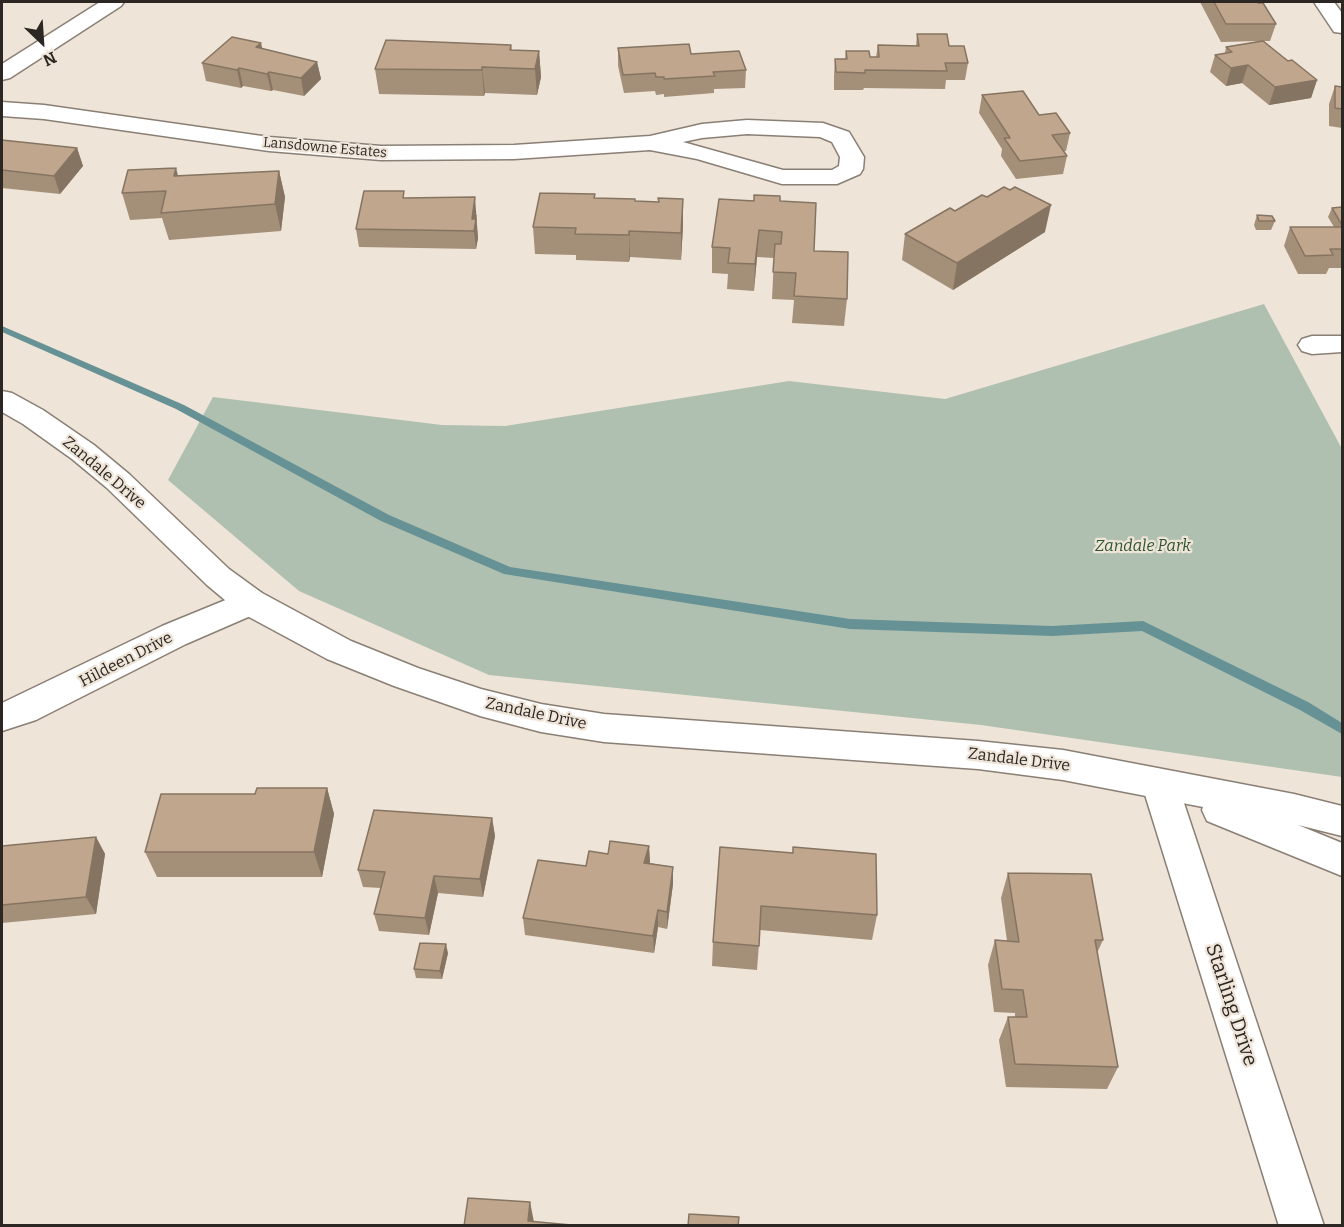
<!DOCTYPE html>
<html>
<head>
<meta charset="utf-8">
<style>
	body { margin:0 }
	#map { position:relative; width:1344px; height:1227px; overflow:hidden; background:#efe4d8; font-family:Bitter,serif }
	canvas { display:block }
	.frame { position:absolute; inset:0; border:3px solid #2c2723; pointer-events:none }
	.north { position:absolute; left:12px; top:12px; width:60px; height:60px; -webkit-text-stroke:4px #efe4d8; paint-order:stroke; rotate:155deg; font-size:16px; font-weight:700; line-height:24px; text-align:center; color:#2c2723 }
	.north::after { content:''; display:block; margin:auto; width:21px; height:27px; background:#2c2723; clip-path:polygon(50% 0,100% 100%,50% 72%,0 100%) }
</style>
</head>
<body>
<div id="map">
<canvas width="1344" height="1227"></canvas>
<div class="frame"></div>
<div class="north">N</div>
</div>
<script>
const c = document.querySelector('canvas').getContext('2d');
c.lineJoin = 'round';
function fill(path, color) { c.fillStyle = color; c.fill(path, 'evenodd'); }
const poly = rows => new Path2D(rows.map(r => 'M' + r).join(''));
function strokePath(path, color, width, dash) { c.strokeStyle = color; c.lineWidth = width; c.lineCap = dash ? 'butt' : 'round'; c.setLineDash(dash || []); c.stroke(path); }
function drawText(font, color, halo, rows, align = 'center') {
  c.font = font + ' Bitter,serif'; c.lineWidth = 4.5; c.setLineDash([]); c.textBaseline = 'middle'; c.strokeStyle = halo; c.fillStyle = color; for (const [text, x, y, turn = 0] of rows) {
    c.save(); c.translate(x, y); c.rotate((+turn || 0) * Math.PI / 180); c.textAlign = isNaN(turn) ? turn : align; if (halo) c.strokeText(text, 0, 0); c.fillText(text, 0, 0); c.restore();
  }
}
fill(poly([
	[1264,304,1342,449,1342,777,981,725,489,675,299,591,168,480,213,397,442,425,505,426,789,381,945,399]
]), '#afc0b0');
fill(poly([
	[2,326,184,405,389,515,510,567,850,619,1052,626,1143,621,1308,702,1342,723,1342,734,1300,710,1142,631,1052,636,850,629,504,574,381,521,176,409,2,332,2,326]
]), '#669195');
const minor = poly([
	[100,2,124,2,121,6,10,78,2,80,2,64,100,2],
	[1314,2,1334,2,1342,13,1342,33,1334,32,1314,2],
	[2,102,44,105,269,137,381,146,514,145,650,136,702,124,747,120,823,123,849,132,864,157,863,169,860,174,837,184,782,184,697,159,650,150,514,159,381,160,269,151,44,119,2,116,2,102],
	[747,134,820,137,832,142,840,157,839,166,832,170,783,170,683,142,702,138,747,134],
	[1312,336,1342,336,1342,352,1312,354,1302,351,1298,345,1302,339,1312,336],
	[250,590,262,593,266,602,262,611,186,644,36,720,2,731,2,703,162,626,250,590],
	[1160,770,1173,774,1178,785,1324,1226,1279,1226,1142,785,1147,774,1160,770]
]);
const tertiary = poly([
	[2,391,12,393,43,410,94,445,129,474,229,569,262,593,351,641,418,668,481,689,541,704,604,714,978,741,1063,750,1294,794,1342,806,1342,836,1298,825,1342,843,1342,876,1207,821,1202,810,1203,807,1063,780,978,769,604,742,541,732,480,716,394,686,327,659,238,611,207,585,107,488,72,459,23,424,2,412,2,391]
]);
strokePath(minor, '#8a7f75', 3);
strokePath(tertiary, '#8a7f75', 3);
fill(minor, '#fff');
fill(tertiary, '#fff');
fill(poly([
	[1200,2,1258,2,1276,24,1270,41,1264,41,1288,61,1317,80,1311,98,1269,105,1242,83,1226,86,1210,72,1215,55,1225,53,1226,47,1259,41,1221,42],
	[917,34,949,46,968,63,965,80,946,80,945,89,864,88,863,90,834,90,834,76,835,59,845,59,846,51,870,57,876,57,878,45,916,46],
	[511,45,512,50,539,51,541,77,537,95,485,93,484,96,379,94,375,69],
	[618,48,691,54,746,70,745,88,714,89,714,93,664,97,664,94,656,95,655,91,624,93,618,66],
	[262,49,317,62,321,79,304,96,273,90,271,91,243,86,241,88,206,81,202,63],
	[1335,86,1342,87,1342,128,1329,126,1329,104],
	[982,95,1070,133,1066,151,1064,151,1067,156,1063,174,1016,179,1001,156,1002,149,979,113],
	[2,140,77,148,83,166,60,194,2,188],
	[279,171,285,197,281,231,169,240,162,218,130,220,122,193,178,176],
	[595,194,595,198,635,199,635,201,658,202,683,199,683,226,681,260,630,257,629,262,576,260,576,255,535,254,533,227],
	[405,198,477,215,476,220,478,238,476,249,359,247,356,229],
	[754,201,780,201,847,299,844,326,792,323,794,300,772,299,774,258,757,257,754,291,727,289,728,274,712,273,712,247],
	[1342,207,1342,268,1329,268,1326,274,1298,274,1284,246,1290,227,1334,227,1328,217,1332,208],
	[955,211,1045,232,953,290,902,260,905,234],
	[1257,215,1275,221,1271,230,1256,230,1254,225],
	[327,788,334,814,322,877,157,877,145,852,255,794],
	[492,818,495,836,483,897,438,893,429,935,379,931,374,914,381,888,363,887,358,870],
	[96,837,105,854,96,914,2,923,2,846],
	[649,846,650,863,673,867,673,884,667,929,658,927,654,953,525,935,523,918,586,866,608,854],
	[720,847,877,915,872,940,760,930,757,970,712,966,713,942],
	[1008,873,1103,940,1097,953,1118,1067,1107,1089,1006,1087,999,1040,1008,1017,1015,1017,1015,1013,994,1012,988,965,995,940,1007,941,1001,898],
	[448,953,442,979,416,978,414,969]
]), '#a48f78');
fill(poly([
	[261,43,265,60,256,47],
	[539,51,541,77,537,95,535,69],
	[317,62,321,79,304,96,301,78],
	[1248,65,1242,83,1226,86,1231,68],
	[482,67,485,93,484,96,482,70],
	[239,68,243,86,241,88,237,70],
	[269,72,273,90,271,91,267,74],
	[1317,80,1311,98,1269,105,1275,87],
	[77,148,83,166,60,194,54,176],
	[176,168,183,194,174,176],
	[279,171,285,197,281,231,275,204],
	[475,197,478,238,476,249,474,231,472,219],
	[683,199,683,226,681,260,681,233],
	[1051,205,1045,232,953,290,957,263],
	[759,230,757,257,754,291,755,264],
	[629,231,630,257,629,262],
	[327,788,334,814,322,877,314,852],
	[492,818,495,836,483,897,480,879],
	[96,837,105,854,96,914,86,897],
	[649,846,650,863,644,863],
	[673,867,673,884,667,929,667,912],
	[434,876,438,893,429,935,425,918],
	[658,910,658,927,654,953,653,936],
	[446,944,448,953,442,979,440,971],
	[530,1202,534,1222,528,1221]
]), '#867462');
const building = poly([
	[1214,2,1258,2,1258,3,1263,3,1276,24,1226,24,1214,2],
	[917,34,947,34,949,46,964,46,968,63,945,63,947,71,865,70,865,73,836,72,835,59,847,59,846,51,869,51,870,57,879,57,878,45,919,46,917,34],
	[232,37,261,43,256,47,317,62,301,78,269,72,267,74,239,68,237,70,202,63,232,37],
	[386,40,511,45,510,50,539,51,535,69,482,67,482,70,375,69,386,40],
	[1263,41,1288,61,1292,60,1317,80,1275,87,1248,65,1231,68,1215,55,1232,52,1226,47,1263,41],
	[689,44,691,54,739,51,746,70,713,72,715,76,664,79,664,77,656,77,655,73,623,75,618,48,689,44],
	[1335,86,1342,87,1342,109,1335,108,1335,86],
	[1023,91,1039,115,1056,113,1070,133,1052,135,1067,156,1020,161,1004,138,1010,138,982,95,1023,91],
	[2,140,77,148,54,176,2,170,2,140],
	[176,168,174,176,279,171,275,204,161,213,166,191,122,193,128,170,176,168],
	[1004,187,1010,190,1015,187,1051,205,957,263,905,234,950,208,955,211,982,195,987,197,1004,187],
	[364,191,404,191,403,198,475,197,472,219,476,219,474,231,356,229,364,191],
	[540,193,595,194,594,198,635,199,635,201,659,202,658,198,683,199,681,233,629,231,629,235,575,234,576,228,533,227,540,193],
	[754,195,780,196,780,201,816,203,814,251,848,252,847,299,794,296,796,273,773,272,775,244,781,244,782,232,759,230,755,264,728,263,730,248,712,247,719,199,754,201,754,195],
	[1342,207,1342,225,1332,208,1342,207],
	[1257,215,1272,216,1275,221,1259,221,1257,215],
	[1290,227,1341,227,1342,229,1342,249,1330,249,1333,255,1305,256,1290,227],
	[257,788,327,788,314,852,145,852,161,794,255,794,257,788],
	[374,810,492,818,480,879,434,876,425,918,374,914,385,872,358,870,374,810],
	[96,837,86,897,2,905,2,846,96,837],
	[610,841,649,846,644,863,673,867,667,912,658,910,653,936,523,918,538,860,586,866,589,851,608,854,610,841],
	[720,847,793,853,793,847,876,854,877,915,761,906,759,946,713,942,720,847],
	[1008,873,1091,874,1103,940,1095,940,1118,1067,1015,1064,1008,1017,1027,1017,1023,990,1002,989,995,940,1019,942,1008,873],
	[420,943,446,944,440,971,414,969,420,943],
	[468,1198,530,1202,528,1221,582,1226,464,1226,468,1198],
	[689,1214,739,1217,738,1226,688,1226,689,1214]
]);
fill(building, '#bfa68c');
strokePath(building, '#867462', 1.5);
drawText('14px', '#2c2723', '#efe4d8', [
	["Lansdowne Estates",325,148,5]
]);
drawText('16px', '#2c2723', '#efe4d8', [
	["Zandale Drive",104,473,40],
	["Hildeen Drive",126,660,-27],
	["Zandale Drive",536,714,12],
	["Zandale Drive",1019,760,7]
]);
drawText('italic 16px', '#2c5530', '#efe4d8', [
	["Zandale Park",1143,547]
]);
drawText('20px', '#2c2723', '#efe4d8', [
	["Starling Drive",1231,1005,72]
]);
</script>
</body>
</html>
